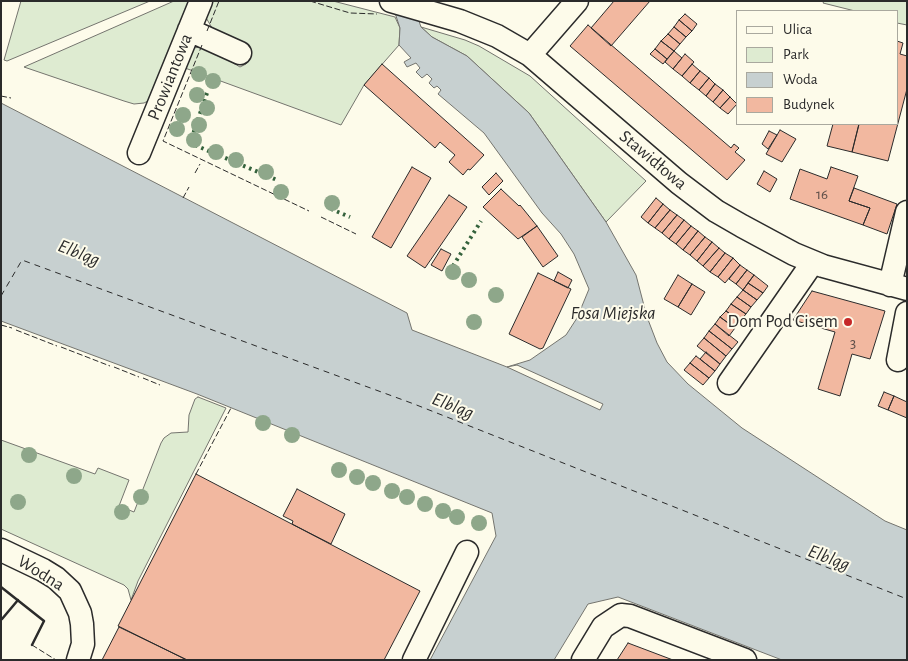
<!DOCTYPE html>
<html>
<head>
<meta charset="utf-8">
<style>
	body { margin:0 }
	#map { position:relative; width:908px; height:661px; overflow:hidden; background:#fdfbea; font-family:"Alegreya Sans",sans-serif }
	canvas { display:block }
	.frame { position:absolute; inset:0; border:2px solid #2b2b2b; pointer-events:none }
	.legend { position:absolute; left:736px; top:10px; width:162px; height:115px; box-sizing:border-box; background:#fdfbea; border:1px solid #a9a89e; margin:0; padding:6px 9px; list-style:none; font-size:15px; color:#2b2b2b }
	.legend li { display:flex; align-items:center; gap:10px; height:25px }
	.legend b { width:25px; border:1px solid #a9a89e }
</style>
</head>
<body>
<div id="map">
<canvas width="908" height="661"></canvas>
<div class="frame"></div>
<ul class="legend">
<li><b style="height:6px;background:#fdfbea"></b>Ulica</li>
<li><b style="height:14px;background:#deebd1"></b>Park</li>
<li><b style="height:14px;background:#c7d0d0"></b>Woda</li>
<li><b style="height:14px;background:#f2b8a0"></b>Budynek</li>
</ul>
</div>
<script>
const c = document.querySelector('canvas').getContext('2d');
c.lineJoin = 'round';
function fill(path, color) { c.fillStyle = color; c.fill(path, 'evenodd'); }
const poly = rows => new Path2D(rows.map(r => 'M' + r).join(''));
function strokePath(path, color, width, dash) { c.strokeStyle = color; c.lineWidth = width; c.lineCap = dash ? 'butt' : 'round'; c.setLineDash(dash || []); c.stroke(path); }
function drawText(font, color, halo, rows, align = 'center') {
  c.font = font + ' "Alegreya Sans",sans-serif'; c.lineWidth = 4; c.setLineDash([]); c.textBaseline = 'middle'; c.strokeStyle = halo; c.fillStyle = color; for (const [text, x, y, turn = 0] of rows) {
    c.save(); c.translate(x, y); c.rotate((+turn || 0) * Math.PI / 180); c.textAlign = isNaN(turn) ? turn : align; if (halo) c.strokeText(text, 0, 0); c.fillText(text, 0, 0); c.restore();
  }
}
const green = poly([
	[21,1,150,1,7,61,4,60,21,1],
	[174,1,192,1,148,101,144,103,134,104,124,101,24,67,174,1],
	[210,1,333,1,395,17,400,28,399,45,364,85,341,125,185,68,193,48,201,47,213,51,240,67,246,64,247,46,215,33,205,16,210,1],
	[824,1,907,1,907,25,897,23,897,11,855,11,823,3,824,1],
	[421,27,465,40,479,46,530,76,646,181,606,222,529,113,467,56,432,37,421,27],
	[198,397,226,408,138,581,131,600,128,589,124,585,1,529,1,440,95,474,98,468,129,480,119,506,134,512,161,443,164,438,171,433,188,432,189,415,195,399,198,397]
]);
fill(green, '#deebd1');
strokePath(green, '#74746e', 1);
const water = poly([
	[391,1,412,1,421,27,432,37,467,56,529,113,606,222,636,275,647,317,657,343,667,362,688,384,742,428,885,521,907,530,907,660,782,660,618,597,588,604,554,660,430,660,496,536,492,513,197,394,1,321,1,103,407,313,412,330,507,367,530,360,566,335,577,318,589,289,574,254,561,234,542,213,484,133,438,94,441,90,437,86,434,88,429,83,432,79,427,74,422,78,416,72,420,68,416,63,407,67,404,62,411,58,399,45,400,28,391,1]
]);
fill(water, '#c7d0d0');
strokePath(water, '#74746e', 1);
const pier = poly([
	[517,365,603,404,600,410,507,367,517,365]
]);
fill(pier, '#fdfbea');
strokePath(pier, '#74746e', 1);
strokePath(poly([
	[1,296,22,260,414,404,907,599]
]), '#2b2b2b', 1, [6, 5]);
const building = poly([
	[614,1,650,1,611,46,591,28,614,1],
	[685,14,697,24,692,31,679,20,685,14],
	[679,20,692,31,686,37,674,27,679,20],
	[588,25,731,148,734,144,739,148,735,152,745,160,727,180,570,46,588,25],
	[674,27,686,37,680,44,668,34,674,27],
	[668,34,680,44,674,51,661,41,668,34],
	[661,41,674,51,667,59,655,49,661,41],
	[897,41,903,43,900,54,907,56,907,89,888,161,852,152,859,124,897,124,897,41],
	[655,49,667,59,663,64,650,54,655,49],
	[674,51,682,58,673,69,665,62,674,51],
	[685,54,694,62,682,76,673,69,685,54],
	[382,64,484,155,470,170,468,169,463,175,449,162,455,155,440,142,435,148,364,85,382,64],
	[692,64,700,71,690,83,682,76,692,64],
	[700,71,709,78,699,90,690,83,700,71],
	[709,78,715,84,706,96,699,90,709,78],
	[715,84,723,90,713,102,706,96,715,84],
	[723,90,730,97,720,108,713,102,723,90],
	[730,97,737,104,728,114,720,108,730,97],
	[833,124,859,124,852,152,827,146,833,124],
	[780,130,796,139,782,162,766,154,780,130],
	[769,131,777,135,768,149,762,144,769,131],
	[412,167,431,178,391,248,372,237,412,167],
	[831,167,858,176,849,201,870,208,863,225,790,199,800,169,827,179,831,167],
	[764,171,777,179,770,192,757,184,764,171],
	[496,173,503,181,489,195,482,187,496,173],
	[854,188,897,204,887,234,863,225,870,208,849,201,854,188],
	[501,189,519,206,520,205,537,226,518,239,483,207,501,189],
	[449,195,467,207,425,268,407,256,449,195],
	[656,198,663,204,648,223,641,217,656,198],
	[663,204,670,210,655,228,648,223,663,204],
	[670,210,677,215,662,233,655,228,670,210],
	[677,215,684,220,669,239,662,233,677,215],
	[684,220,691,226,676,244,669,239,684,220],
	[537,226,558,256,543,267,522,237,537,226],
	[691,226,698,231,683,250,676,244,691,226],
	[698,231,705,237,690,255,683,250,698,231],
	[705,237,712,242,697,261,690,255,705,237],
	[712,242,719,248,703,266,697,261,712,242],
	[719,248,725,253,710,272,703,266,719,248],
	[441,249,451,254,442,271,431,265,441,249],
	[725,253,733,258,718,277,710,272,725,253],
	[733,258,740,265,725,283,718,277,733,258],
	[740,265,747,270,736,284,729,279,740,265],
	[747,270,754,275,743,290,736,284,747,270],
	[558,272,572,280,568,288,554,281,558,272],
	[538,273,571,289,543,348,540,349,509,334,538,273],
	[678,275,692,284,678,307,664,299,678,275],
	[754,275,768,286,763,293,748,283,754,275],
	[748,283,763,293,757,300,743,290,748,283],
	[692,284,705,292,691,315,678,307,692,284],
	[743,290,757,300,751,307,737,297,743,290],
	[812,291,885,311,870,359,852,354,840,396,818,389,835,332,793,320,812,291],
	[737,297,751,307,746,314,731,304,737,297],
	[731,304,746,314,740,321,726,311,731,304],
	[726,311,740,321,735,328,720,317,726,311],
	[720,317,735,328,729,336,715,324,720,317],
	[715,324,738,342,732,349,709,331,715,324],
	[709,331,732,349,726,356,704,338,709,331],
	[704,338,726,356,720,364,697,346,704,338],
	[706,352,720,364,715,371,700,359,706,352],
	[696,356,715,371,709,378,690,363,696,356],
	[690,363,709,378,703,385,684,370,690,363],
	[884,392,894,396,888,410,878,406,884,392],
	[894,396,907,402,907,418,888,410,894,396],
	[196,474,420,591,384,660,187,660,118,626,196,474],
	[297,489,345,514,331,544,292,524,293,521,283,516,297,489],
	[119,627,187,660,102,660,119,627],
	[628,643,673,660,617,660,628,643]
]);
fill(building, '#f2b8a0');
strokePath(building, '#2b2b2b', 1);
const minor = poly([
	[391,1,460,21,497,36,530,55,679,183,716,211,742,226,794,254,823,266,907,289],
	[189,30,240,53],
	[530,55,577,1],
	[139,153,201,1],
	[890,285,907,212],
	[898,360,907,313],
	[729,383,813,262],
	[1,550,43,570,56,578,70,591,80,613,82,624,83,644,78,660],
	[414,660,467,552],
	[583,660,603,627,621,615,630,616,745,660]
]);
strokePath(minor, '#2b2b2b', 25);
strokePath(minor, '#fdfbea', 22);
strokePath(poly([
	[207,93,190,143,277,180],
	[331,209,350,217],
	[453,266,481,221]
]), '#34623c', 4, [2.5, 4]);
strokePath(poly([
	[310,1,350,13,377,14],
	[207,31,219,1],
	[202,45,163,141,309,211],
	[1,96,11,98],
	[195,173,200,164],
	[183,198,189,187],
	[321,217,356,234],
	[1,325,12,328],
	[16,330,57,346],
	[61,347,110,366],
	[114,367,139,377],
	[143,378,160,385],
	[196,474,231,408],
	[32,645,56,660]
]), '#2b2b2b', 1, [6, 2.5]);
strokePath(poly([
	[1,587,44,621,32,645],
	[2,619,18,600]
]), '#2b2b2b', 2.5);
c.fillStyle = '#8ea78a';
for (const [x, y] of [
	[199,74],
	[213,81],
	[197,95],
	[207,108],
	[183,115],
	[199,125],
	[177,129],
	[194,140],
	[216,152],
	[236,160],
	[266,172],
	[281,192],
	[332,203],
	[453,272],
	[469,280],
	[496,295],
	[474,322],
	[263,423],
	[292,435],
	[29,455],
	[339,470],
	[74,476],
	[357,477],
	[373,483],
	[392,491],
	[141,497],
	[407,497],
	[18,502],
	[425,504],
	[443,511],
	[122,512],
	[457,517],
	[479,523]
]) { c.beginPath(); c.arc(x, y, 8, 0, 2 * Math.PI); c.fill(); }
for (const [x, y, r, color] of [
	[848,322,5,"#c62828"]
]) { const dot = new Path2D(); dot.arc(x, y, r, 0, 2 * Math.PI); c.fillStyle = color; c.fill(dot); strokePath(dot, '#fdfbea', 2); }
drawText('15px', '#5d4e48', null, [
	["16",822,194],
	["3",853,343]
]);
drawText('18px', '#2b2b2b', '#fdfbea', [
	["Prowiantowa",170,77,-68],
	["Stawidłowa",653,160,40],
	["Wodna",41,573,32]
]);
drawText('18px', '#2b2b2b', '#fdfbea', [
	["Dom Pod Cisem",838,322]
], 'right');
drawText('italic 19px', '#2b2b2b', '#fdfbea', [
	["Elbląg",79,253,22],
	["Fosa Miejska",613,313],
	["Elbląg",453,406,22],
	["Elbląg",829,558,21]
]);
</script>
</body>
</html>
